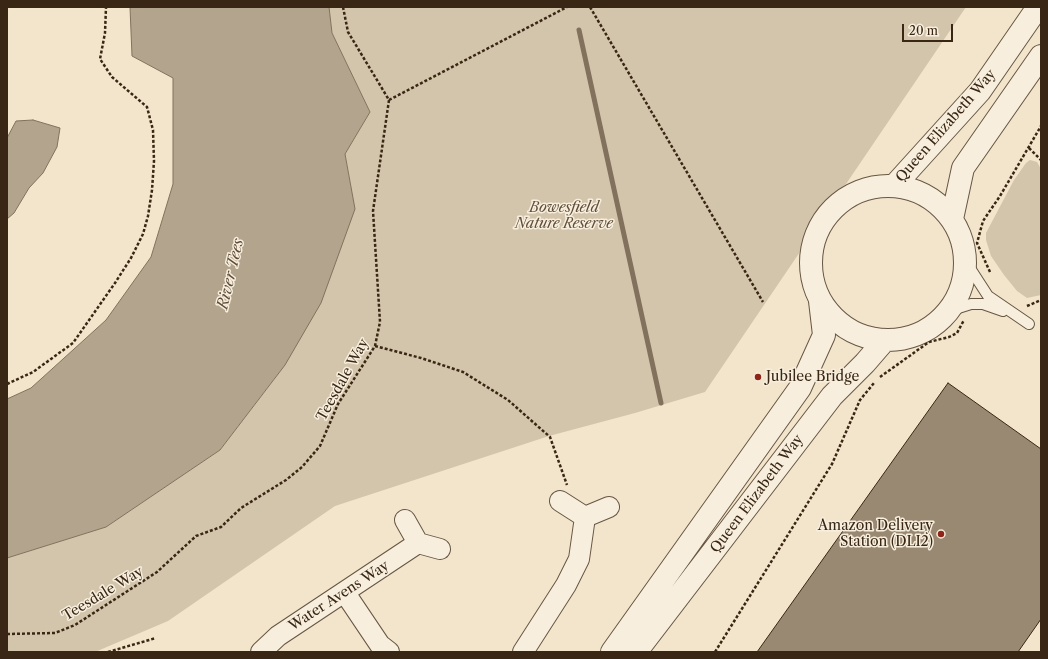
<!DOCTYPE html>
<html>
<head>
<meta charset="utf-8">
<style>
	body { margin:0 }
	#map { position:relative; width:1048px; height:659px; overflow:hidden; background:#f2e5cb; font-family:"Libre Caslon Text",serif }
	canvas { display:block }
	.frame { position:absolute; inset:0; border:8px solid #392614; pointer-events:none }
	.scale { position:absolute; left:902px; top:24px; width:51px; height:18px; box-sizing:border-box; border:2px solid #392614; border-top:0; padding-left:5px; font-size:12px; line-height:14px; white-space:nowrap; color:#392614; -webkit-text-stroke:3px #f7eedd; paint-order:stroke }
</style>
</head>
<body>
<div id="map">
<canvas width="1048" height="659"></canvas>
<div class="frame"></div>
<div class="scale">20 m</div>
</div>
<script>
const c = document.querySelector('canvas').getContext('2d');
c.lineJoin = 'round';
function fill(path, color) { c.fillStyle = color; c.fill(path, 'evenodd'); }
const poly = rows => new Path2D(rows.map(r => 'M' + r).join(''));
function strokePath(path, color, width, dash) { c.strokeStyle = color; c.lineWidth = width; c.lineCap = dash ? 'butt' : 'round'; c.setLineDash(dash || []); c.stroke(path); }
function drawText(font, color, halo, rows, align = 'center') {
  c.font = font + ' "Libre Caslon Text",serif'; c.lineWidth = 3; c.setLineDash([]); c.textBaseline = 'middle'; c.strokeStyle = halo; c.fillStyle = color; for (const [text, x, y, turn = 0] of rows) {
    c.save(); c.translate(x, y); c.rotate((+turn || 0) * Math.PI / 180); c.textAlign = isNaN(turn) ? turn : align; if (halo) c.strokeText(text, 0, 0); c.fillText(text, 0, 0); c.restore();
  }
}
fill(poly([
	[329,7,966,7,705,392,635,413,549,436,335,506,168,621,95,652,7,652,7,558,106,527,220,450,273,381,285,362,351,186,345,154,370,112,332,33],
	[1030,160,1037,162,1041,169,1041,295,1027,298,1017,291,1004,275,991,256,986,240,986,233,1014,180,1026,163]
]), '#d3c5ac');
const water = poly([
	[130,7,329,7,332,33,370,112,345,154,355,209,321,303,285,365,220,450,106,527,7,558,7,399,31,388,106,320,151,257,173,184,173,78,132,56,130,7],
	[33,120,60,128,57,147,43,173,29,188,14,213,7,219,7,138,16,121,33,120]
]);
fill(water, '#b3a48d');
strokePath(water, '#82725d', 1);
strokePath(poly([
	[579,30,661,403]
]), '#82725d', 5);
const building = poly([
	[948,383,1041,449,1041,619,1018,652,757,652,948,383]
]);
fill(building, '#998973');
strokePath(building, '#392614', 1);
const service = poly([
	[966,262,988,296,1029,324],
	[949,311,971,304,983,304,1003,311]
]);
const minor = poly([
	[560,501,585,517,609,507],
	[405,520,418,543],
	[345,593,380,645,389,652],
	[261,652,278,636,418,543,440,549],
	[523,652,566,585,579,559,585,517]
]);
const tertiary = poly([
	'811 263a77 77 0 1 1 154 0a77 77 0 1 1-154 0Z',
	[894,186,980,91,1038,7],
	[952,219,963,168,1041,56],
	[612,652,800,388,824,335,820,301],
	[636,652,832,396,865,363,884,341]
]);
strokePath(service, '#675642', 12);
strokePath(minor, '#675642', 22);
strokePath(tertiary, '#675642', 24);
strokePath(poly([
	[590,7,763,302],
	[389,100,567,7],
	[1029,148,1041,160],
	[990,272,977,243,983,221,1000,196,1041,126],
	[1027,306,1041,300],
	[375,346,421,358,463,372,508,400,550,437,567,485],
	[880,377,929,342,949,337,957,333,964,320],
	[7,384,33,372,73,343,115,283,131,258,143,234,148,216,152,190,154,161,153,130,147,107,112,77,100,59,105,33,106,7],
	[7,634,55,633,75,625,157,572,196,536,221,527,241,508,286,480,302,467,320,446,338,404,375,346,380,322,373,211,389,100,348,32,343,7],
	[108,652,156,638],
	[715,652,832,464,860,400,874,383]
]), '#392614', 2.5, [3, 2]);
strokePath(service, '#f7eedd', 10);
strokePath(minor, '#f7eedd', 20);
strokePath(tertiary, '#f7eedd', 22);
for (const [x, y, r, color] of [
	[758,377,4,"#8f2418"],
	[941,534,4,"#8f2418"]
]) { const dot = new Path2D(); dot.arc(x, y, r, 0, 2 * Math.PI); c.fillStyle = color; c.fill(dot); strokePath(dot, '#f7eedd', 1.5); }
drawText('14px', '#392614', '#f7eedd', [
	["Queen Elizabeth Way",946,126,-49],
	["Teesdale Way",343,380,-61],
	["Queen Elizabeth Way",757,494,-53],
	["Teesdale Way",103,594,-31],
	["Water Avens Way",339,596,-33]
]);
drawText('italic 14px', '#604e3a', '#f7eedd', [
	["Bowesfield",564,208],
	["Nature Reserve",564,224]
]);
drawText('14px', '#392614', '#f7eedd', [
	["Jubilee Bridge",766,377],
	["Amazon Delivery",933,526,"right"],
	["Station (DLI2)",933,542,"right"]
], 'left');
drawText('italic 15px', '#5e4c38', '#f7eedd', [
	["River Tees",231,274,-77]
]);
</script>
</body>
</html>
